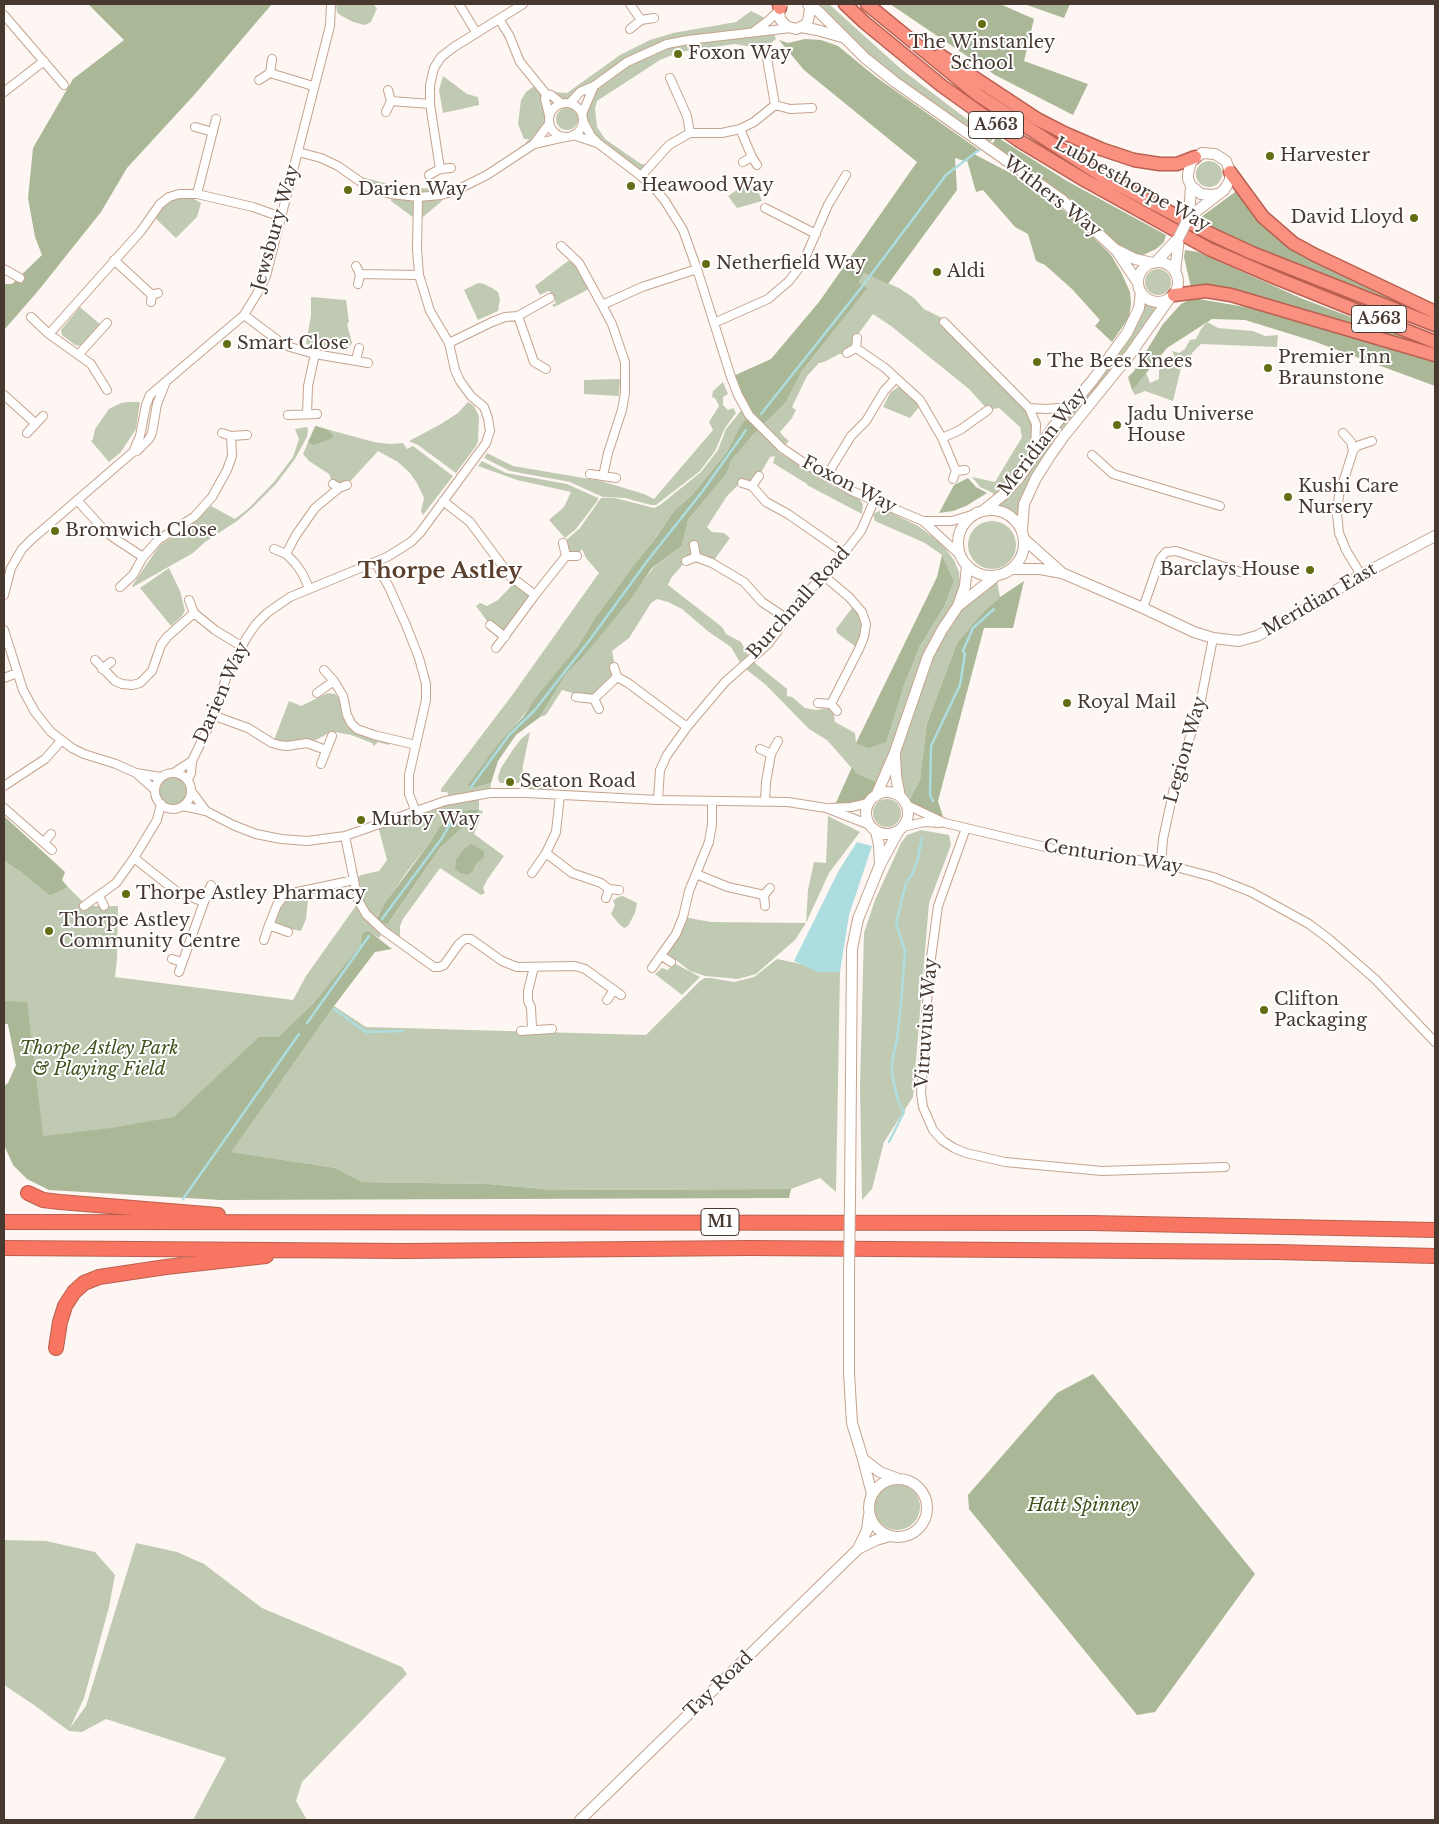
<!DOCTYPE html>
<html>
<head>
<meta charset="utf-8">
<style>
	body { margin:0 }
	#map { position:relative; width:1439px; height:1824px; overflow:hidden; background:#fef6f2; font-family:"Libre Baskerville",serif }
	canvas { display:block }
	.frame { position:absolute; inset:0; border:5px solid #473830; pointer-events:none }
</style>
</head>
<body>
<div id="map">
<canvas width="1439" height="1824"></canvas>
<div class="frame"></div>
</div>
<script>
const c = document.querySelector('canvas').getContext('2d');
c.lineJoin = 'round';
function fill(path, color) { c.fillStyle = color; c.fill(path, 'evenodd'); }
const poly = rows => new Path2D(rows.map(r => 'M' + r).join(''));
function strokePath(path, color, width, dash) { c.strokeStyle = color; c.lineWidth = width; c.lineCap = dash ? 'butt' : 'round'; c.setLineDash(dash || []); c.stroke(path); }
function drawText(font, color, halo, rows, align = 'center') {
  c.font = font + ' "Libre Baskerville",serif'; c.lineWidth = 4; c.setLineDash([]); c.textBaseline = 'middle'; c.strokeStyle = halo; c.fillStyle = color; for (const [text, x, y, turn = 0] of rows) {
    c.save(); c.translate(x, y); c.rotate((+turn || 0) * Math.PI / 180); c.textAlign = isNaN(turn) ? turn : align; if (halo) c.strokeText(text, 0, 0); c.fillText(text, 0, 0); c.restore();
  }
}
fill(poly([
	[336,4,371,4,374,5,377,8,371,22,365,25,353,22,340,15,337,12],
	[816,4,829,4,901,69,993,139,989,144,926,100,866,54],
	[751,11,765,18,762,27,773,31,776,39,764,49,735,44,680,52,660,60,597,101,595,109,597,127,605,139,641,164,650,165,641,176,599,144,583,117,594,87,570,103,561,103,546,94,549,124,534,144,514,157,529,139,524,139,518,124,521,100,526,92,537,84,553,92,567,93,620,55,650,40,673,33,736,22],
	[443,76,467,94,478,97,479,105,443,113,439,90],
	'556 119a11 11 0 1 1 22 0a11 11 0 1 1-22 0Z',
	'1196 174a13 13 0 1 1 26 0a13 13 0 1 1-26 0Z',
	[350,174,400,187,420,188,441,189,473,179,441,195,442,201,418,221,391,201,391,194],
	[744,185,756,186,762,201,737,208,728,196],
	[178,197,194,199,201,203,197,217,176,238,155,218,165,204],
	[568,261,572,262,578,267,589,289,554,307,552,305,556,303,550,292,548,291,540,295,535,286],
	'1145 282a13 13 0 1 1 26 0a13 13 0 1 1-26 0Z',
	[864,273,899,288,914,298,924,309,944,319,1031,408,1035,452,1127,333,1141,292,1156,304,1165,301,1050,456,1018,524,1014,519,1003,512,996,510,983,511,992,504,993,493,980,487,972,477,995,482,1022,437,1020,427,999,408,988,410,969,389,891,326,873,314,859,333,856,348,847,353,839,354,824,362,819,363,807,376,792,407,796,410,792,418,780,432,783,436,789,441,778,452,831,485,859,499,863,504,862,514,807,485,807,484,773,463,775,456,770,457,759,476,752,486,742,483,738,485,727,496,707,527,712,532,724,533,730,538,712,563,696,557,686,561,671,578,668,585,722,627,726,634,741,642,750,659,787,689,787,696,792,697,805,708,816,710,830,708,833,711,835,722,855,733,856,743,903,688,920,646,944,607,954,581,942,555,925,543,875,521,873,514,881,510,888,511,918,526,941,543,954,560,959,572,960,584,965,586,958,605,996,576,1000,597,981,614,957,643,927,723,920,780,907,805,900,797,895,753,881,784,856,773,827,740,809,729,766,685,742,666,731,647,709,632,682,609,668,602,657,599,651,603,629,638,612,651,617,677,594,699,562,690,546,715,540,717,566,674,584,656,654,567,682,546,688,520,727,473,731,461,751,437,786,402,802,371,868,288,859,282],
	[478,283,484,284,492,288,498,292,500,299,498,311,478,320,464,290],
	[311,297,346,300,349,322,347,324,352,343,347,351,306,344,311,315],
	[80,307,101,325,81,346,75,345,62,335,61,330],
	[1207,322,1218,328,1253,331,1265,336,1278,335,1277,347,1201,344,1192,353,1187,368,1181,368,1173,401,1145,391,1135,395,1132,390,1145,370,1150,383,1159,379,1159,370,1175,358,1172,351,1179,353,1185,349,1190,340,1196,339,1201,329],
	[620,379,619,396,584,394,584,380],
	[723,382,728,394,723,397,723,405,728,410,733,408,736,413,725,428,715,451,700,471,656,505,651,505,625,498,603,497,570,482,510,471,484,458,487,453,513,466,601,481,644,494,654,499,713,430,709,422,719,406,715,398,712,397,713,391],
	[898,387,902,388,920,406,910,418,883,407,890,393],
	[128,402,140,402,136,429,121,452,109,462,91,441,93,439,95,429,109,409,121,403],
	[468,402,474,406,479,416,478,441,476,446,456,473,418,445,409,441,441,424,458,413],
	[744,407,749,415,740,426,727,452,692,495,673,512,656,538,633,566,595,618,578,646,467,786,474,788,491,783,490,793,479,795,479,810,483,811,474,834,504,856,487,880,483,888,485,893,481,895,440,868,403,919,400,926,400,943,384,931,379,938,369,931,359,948,297,1023,190,1146,41,1154,16,1065,8,1024,4,1024,4,861,21,872,50,896,68,887,87,906,118,906,117,959,115,977,293,1000,306,976,355,907,358,900,354,880,361,875,379,871,387,860,378,826,451,800,447,792,441,792,441,789,513,694,599,573,586,558,582,549,577,556,566,556,563,543,580,528,601,498,615,498,654,508,660,505,701,472,718,450,726,429],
	[469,810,478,811,474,817,440,848,389,923,381,923,377,916,406,873,431,841,439,827,453,813],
	[315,426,374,442,389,444,403,443,407,449,413,446,453,476,423,515,421,511,424,498,417,483,410,473,398,462,378,451,347,485,333,484,329,474,309,461,303,454],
	[307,427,308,429,307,437,295,459,276,484,251,509,237,521,205,542,193,553,133,587,132,586,159,546,195,522,211,506,235,519,249,508,274,482,293,457,299,439,295,429],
	[482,461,506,473,567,484,598,498,598,500,576,529,565,538,549,520,564,507,571,492,517,480,478,466],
	'968 545a24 24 0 1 1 48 0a24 24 0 1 1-48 0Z',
	[169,568,180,591,185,611,181,617,171,626,140,588],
	[516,581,535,595,505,637,490,625,476,606,480,603,487,606,498,600],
	[855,604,864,617,859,649,837,633,836,629],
	[328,693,335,694,339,698,344,718,348,724,357,733,367,737,390,742,389,745,378,742,374,746,372,743,351,735,335,732,327,734,316,740,304,739,286,742,274,740,289,701,301,706],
	[530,732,523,765,522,783,501,783,499,782,498,777,501,768,514,748,521,739],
	'155 791a18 18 0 1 1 36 0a18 18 0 1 1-36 0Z',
	[532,777,552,781,554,795,526,793,527,778],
	'873 813a14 14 0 1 1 28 0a14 14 0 1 1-28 0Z',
	[828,816,860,832,829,873,806,923,795,940,756,974,738,979,705,976,690,971,676,960,671,962,662,956,683,917,711,922,806,923,808,890,814,862,826,863],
	[921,830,949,835,951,845,929,903,913,1097,884,1142,872,1189,862,1200,860,1086,864,933,875,900,901,843,907,835],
	[309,889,306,919,301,931,269,925,283,897],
	[623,896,637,903,635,913,628,926,624,928,619,924,611,914,615,905,613,901,618,897],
	[777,959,840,972,836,1192,820,1178,791,1189,554,1190,488,1184,362,1182,336,1168,230,1152,334,1006,366,1027,646,1035,700,981,705,978,711,978,734,982,754,977],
	[674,963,700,977,682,995,655,974,662,968,668,970],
	'874 1507a23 23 0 1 1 46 0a23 23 0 1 1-46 0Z',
	[4,1540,46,1541,95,1552,115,1575,109,1607,84,1698,70,1728,86,1706,136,1543,177,1552,204,1564,262,1608,402,1667,407,1674,302,1782,296,1801,307,1820,193,1820,226,1758,106,1719,82,1732,69,1731,34,1705,4,1685]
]), '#c0cab2');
fill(poly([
	[88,4,272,4,195,94,127,168,101,212,38,291,4,330,4,284,12,284,42,255,35,237,28,198,33,148,73,79,124,40],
	[890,4,1000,4,1034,19,1024,61,1088,84,1073,115,995,75],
	[1024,4,1070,4,1064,18],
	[805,39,821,40,838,46,876,77,979,150,974,154,1014,175,1052,201,1081,225,1111,255,1121,272,1130,292,1131,303,1129,317,1112,342,1095,326,1100,320,1072,289,1045,265,1036,261,1028,234,1015,227,983,190,976,192,967,160,964,161,955,158,957,190,888,284,864,273,859,282,868,288,802,371,786,402,752,436,731,461,727,473,688,520,682,546,652,568,632,597,584,656,566,674,540,717,516,735,498,761,491,783,474,788,467,786,499,743,523,717,534,700,578,646,595,618,633,566,656,538,673,512,692,495,727,452,740,426,749,415,731,377,771,359,819,302,917,162,804,70,779,40,788,43],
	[997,137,1067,181,1166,235,1164,242,1156,249,1135,259,1103,236,989,148],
	[1242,187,1272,227,1435,313,1435,325,1206,232,1201,217],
	[1185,250,1198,252,1303,299,1412,340,1411,347,1248,299,1192,292,1184,257],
	[1193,298,1251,308,1287,317,1435,362,1435,386,1313,341,1245,320,1212,319,1167,348,1132,390,1128,377,1134,371,1163,324,1181,304],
	[316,426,328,430,333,435,333,438,313,445,308,442],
	[968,478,976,487,987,493,966,506,953,511,939,513,954,485],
	[942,555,954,581,944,607,920,646,903,688,886,742,869,748,856,743,937,577],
	[1024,581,1013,628,984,628,938,801,945,823,907,805,920,780,927,723,957,643,981,614,1000,597],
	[852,767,856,773,881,784,876,796,869,803,834,807],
	[469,810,479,810,474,817,440,848,388,924,381,923,376,919,385,903,431,841,439,827,453,813],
	[4,816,65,872,62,880,68,887,50,896,21,872,4,861],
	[471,844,484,851,484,857,475,865,473,871,467,875,460,873,455,869,456,860,464,849],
	[369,931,392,949,375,952,334,1006,231,1152,336,1168,362,1182,488,1184,554,1190,791,1189,789,1198,220,1200,49,1190,27,1179,13,1165,4,1145,4,1086,8,1083,16,1065,8,1024,4,1024,4,1001,27,1002,43,1136,111,1128,174,1117,259,1037,279,1037,311,1006,361,945,362,933],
	[1093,1374,1255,1574,1155,1712,1137,1715,969,1509,968,1495,1057,1393]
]), '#aab897');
fill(poly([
	[857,842,872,846,849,915,840,972,818,972,794,961,839,870]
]), '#aedddf');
strokePath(poly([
	[761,414,861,288,946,175,979,150],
	[471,787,509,735,534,711,589,641,648,560,702,492,746,430],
	[933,801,930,795,931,746,960,685,965,654,963,651,973,628,994,609],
	[382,919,442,838,457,812],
	[334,1009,366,1032,403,1031],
	[307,1023,369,936],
	[889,1142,904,1112,898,1101,892,1074,892,1062,897,1039,901,1004,905,951,896,923,906,883,912,875,917,862,922,838],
	[183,1199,299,1034]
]), '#aedddf', 2.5);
const minor = poly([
	[459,4,476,32],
	[630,4,641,20],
	[4,15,64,85],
	[499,19,509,35,520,62,546,94,551,95,561,103],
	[630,29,641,20,654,18],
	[753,32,768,21,779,10],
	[270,73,313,86],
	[670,78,687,116,690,133],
	[259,80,270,73,272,59],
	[4,92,44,61],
	[546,94,545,99,549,115],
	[391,101,430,104],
	'549 120a17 17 0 1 1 34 0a17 17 0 1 1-34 0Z',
	[570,103,580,92,594,86,627,62,667,44,688,40,791,28],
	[775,105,790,109,812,108],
	[386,112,391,101,388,90],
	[582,114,594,86],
	[583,121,591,136,599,144,641,176,656,190,665,201,683,230,697,269,731,377,738,395,749,415,782,448,801,461,852,491,923,521,960,555],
	[195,127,213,132],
	[740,129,752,157],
	[573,135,597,143],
	[534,144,549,124],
	[298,152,321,158,338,166,368,187,391,194,418,197,441,195,455,191,487,175,534,144,565,137],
	[743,162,752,157,757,165],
	[440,169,430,104,430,85,434,68,441,57,454,47,523,4],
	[429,175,440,169,451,168],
	[641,176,669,145,690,133,722,133,740,129,754,122,775,105,767,58],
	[197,194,216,119],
	[765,208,816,234],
	[561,246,579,263,602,305,612,324,625,362,625,393,622,410,608,453,603,476],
	[114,260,152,295],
	[356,266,360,274,358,284],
	[4,269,20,278],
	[360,274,419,275],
	[151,302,152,295,158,293],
	[602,305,642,287,697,269],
	[244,315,280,342,290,347,315,354,368,363],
	[518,316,534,362,546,369],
	[31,317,49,334,91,364,107,390],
	[944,322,1029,408,1036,424,1035,453],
	[714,323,768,299,789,281,803,263,828,205,846,175],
	[49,334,141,231,160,204,169,197,179,194,197,194,253,207,281,217],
	[449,343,492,322,505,317,518,316,550,298],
	[856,348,885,368,920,400,942,438,956,471],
	[847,353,856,348,857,338],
	[79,354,107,323],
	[356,360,359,348],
	[4,395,35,423],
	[1029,408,1046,409,1070,407],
	[307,414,308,386,315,354],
	[288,415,317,414],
	[27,433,43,416],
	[222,433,231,436,247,435],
	[1343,433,1351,442,1353,451,1339,495,1337,514,1339,533,1346,550,1361,575],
	[942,438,960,430,988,410],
	[1353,451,1357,446,1372,441],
	[133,452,140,436,146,405,150,395,244,315,261,287,266,276,330,26,331,4],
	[1092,455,1113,474,1220,506],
	[590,474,616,478],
	[826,477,851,436,866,421,884,391,896,378],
	[953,479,956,471,965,470],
	[742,483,752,486,759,476],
	[333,484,339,488,347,485],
	[752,486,766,502,788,514,844,553],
	[77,500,104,530,114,538,143,557],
	[443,501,470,522,510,576,535,595],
	[923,521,952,521,975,514],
	[563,543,566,556,577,556],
	[274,549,286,554],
	[696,557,712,563,744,582,762,602,786,618],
	[686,561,696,557,694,545],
	[375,562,389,587,406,625,419,658,426,684,426,700,409,775,409,794,416,812],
	[824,576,849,597,862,612,866,624,864,637,859,649,831,704],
	[120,587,133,575,143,557,158,540,194,517,212,497,227,470,232,456,231,436],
	[309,588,302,573,295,563,286,554,296,535,315,508,339,488],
	[4,595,11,568,22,549,31,540,133,452,137,451,149,439,152,433,157,404,165,384],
	[189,600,194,613],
	[1143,608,1160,559,1166,552,1176,551,1240,572],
	[490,625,505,637],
	[4,630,23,690,35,712,51,732,72,748,84,754,116,764,136,773,161,777],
	[496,648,535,595,566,556],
	[95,660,115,681,122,684,132,685,140,683,152,671,161,645,167,637,194,613,215,630,241,646],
	[614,667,617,677],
	[102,669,111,662],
	[324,670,334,681,343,696,347,715,351,723,357,729,374,735,416,745],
	[4,678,17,673],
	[317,693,334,681],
	[576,697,594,699,599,709],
	[594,699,617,677,628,683,687,727],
	[818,703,831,704,837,711],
	[212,715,248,728,272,743,279,745,287,746,307,743,326,750],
	[760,749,771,754],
	[321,764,332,736],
	[175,772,192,761],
	'155 791a18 18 0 1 1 36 0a18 18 0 1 1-36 0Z',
	[137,774,154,789],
	[188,780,191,773,192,761,209,726,228,673,247,637,256,624,267,613,290,597,387,557,411,542,420,533,486,443,490,431,488,418,484,407,471,396,460,381,455,370,449,343,430,311,419,275,417,249,418,197],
	[4,786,45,759,61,741],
	[192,792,206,811],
	[560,795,556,832,546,853,572,873,601,883,609,889],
	[658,800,660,770,667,755,687,727,725,682,768,644,805,594,824,576,844,553,861,531,874,501],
	[765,801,766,782,771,754,778,741],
	[907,805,945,823,1058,850,1161,863,1213,877,1251,892,1309,924,1329,939,1375,979,1435,1042],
	[183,806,206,811,233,825,256,834,281,839,307,841,345,836,445,801,490,793,526,793,658,800,788,802,826,808,870,825],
	[4,808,52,850],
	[830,808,851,807,869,803],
	[903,827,924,822,940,823],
	[966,828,938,906,929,973,921,1093,923,1107,933,1130,943,1141,954,1148,966,1153,1005,1162,1102,1171,1225,1167],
	[345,836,358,900,366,914,384,931,434,967,439,967,444,965,459,944,465,939,471,939,502,961,517,967,575,966,585,969,621,995],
	[44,842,51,834],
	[134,858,176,891,204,902,179,972],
	[1161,863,1163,839,1174,788,1200,705,1213,638],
	[532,873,546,853],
	[696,874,728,887,764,895],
	[99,896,104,906],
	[606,898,609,889,619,890],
	[204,902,211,885],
	[84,906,116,883,134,858,157,820,161,804],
	[765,906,764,895,770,888],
	[269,925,277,905,283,897,288,894,354,880],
	[264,940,269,925,288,932],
	[662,956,671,962],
	[172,959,182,962],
	[652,968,676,934,683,917,689,891,709,842,712,824,712,801],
	[607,1000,614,990],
	[532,1029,531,1007,528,1001,528,991,534,967],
	[521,1031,552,1029]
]);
const tertiary = poly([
	[782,4,779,10,780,19,786,26,796,29,805,25,808,21,810,9,808,4],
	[809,5,818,11,865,58,895,82,1061,199,1116,250,1138,283],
	[801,27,817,30,842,37],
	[1189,217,1224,190,1230,180,1230,172,1226,161,1215,154,1202,153,1191,162,1188,174,1188,179,1191,186,1201,194,1212,195,1218,194],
	[1189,217,1191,186],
	[1117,250,1135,259,1153,263],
	[1156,262,1179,237],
	'1138 282a20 20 0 1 1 40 0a20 20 0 1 1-40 0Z',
	[1175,272,1179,237],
	'958 543a33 33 0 1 1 66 0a33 33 0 1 1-66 0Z',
	[983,511,1004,494,1019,478,1053,427,1092,381,1127,333,1139,308,1141,292],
	[1022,530,1024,504,1036,478,1050,456,1064,436,1131,353,1169,299],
	[1024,539,1061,572],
	[1012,569,1040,569,1062,573,1143,608,1194,632,1213,638,1239,641,1257,636,1284,622,1361,575,1435,536],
	[958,606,996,576],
	[895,755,896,776,900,797],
	'866 813a21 21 0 1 1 42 0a21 21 0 1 1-42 0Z',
	[876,796,895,752,928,656,942,630,958,606,965,586,967,565],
	[876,831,879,845,880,865],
	[850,1200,852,949,858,919,880,865,899,830],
	[849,1273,849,1373,852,1423,863,1459,872,1494],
	[863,1459,880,1472,896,1478],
	'869 1508a29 29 0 1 1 58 0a29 29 0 1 1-58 0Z',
	[858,1549,867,1530,869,1515],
	[580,1820,858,1549,876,1540,890,1536]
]);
const trunk = poly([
	[779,4,780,8],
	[845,4,864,22,942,86,1018,140,1086,181,1209,249,1276,278,1435,342],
	[867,4,978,95,1105,178,1211,234,1252,253,1435,325],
	[940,55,1037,119,1064,133,1101,149,1134,160,1160,164,1177,164,1195,157],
	[1230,172,1263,217,1293,243,1315,255,1435,312],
	[1174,295,1206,291,1231,295,1435,355]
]);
const motorway = poly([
	[28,1193,43,1200,60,1202,218,1215],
	[4,1222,1091,1223,1435,1230],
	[4,1248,404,1251,750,1248,1277,1252,1435,1256],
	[56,1348,60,1322,65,1306,74,1292,84,1283,99,1277,166,1267,266,1256]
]);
strokePath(minor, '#c5a38e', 10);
strokePath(tertiary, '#c5a38e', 12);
strokePath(trunk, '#ba6050', 15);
strokePath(motorway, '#ba6050', 16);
strokePath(minor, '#fff', 8);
strokePath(tertiary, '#fff', 10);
strokePath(trunk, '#fa9080', 12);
strokePath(motorway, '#f87561', 14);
const tertiaryBridge = poly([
	[1179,237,1189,217],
	[849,1273,850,1200]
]);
strokePath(tertiaryBridge, '#c5a38e', 12, []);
strokePath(tertiaryBridge, '#fff', 10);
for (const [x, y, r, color] of [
	[982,24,5,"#646d13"],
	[678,54,5,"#646d13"],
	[1270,156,5,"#646d13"],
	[631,186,5,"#646d13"],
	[348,190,5,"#646d13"],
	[1414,218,5,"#646d13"],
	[706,264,5,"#646d13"],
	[937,272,5,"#646d13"],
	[227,344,5,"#646d13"],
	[1037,362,5,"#646d13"],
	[1268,368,5,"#646d13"],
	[1117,425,5,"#646d13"],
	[1288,497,5,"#646d13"],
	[55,531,5,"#646d13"],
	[1310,570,5,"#646d13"],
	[1067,703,5,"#646d13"],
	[510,782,5,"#646d13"],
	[361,820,5,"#646d13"],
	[126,894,5,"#646d13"],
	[49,931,5,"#646d13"],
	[1264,1010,5,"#646d13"]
]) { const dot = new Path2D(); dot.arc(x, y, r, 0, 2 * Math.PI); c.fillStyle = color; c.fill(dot); strokePath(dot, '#fff', 2); }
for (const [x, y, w] of [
	[996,125,55],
	[1379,319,55],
	[720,1222,38]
]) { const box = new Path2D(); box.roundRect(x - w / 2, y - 13.5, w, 27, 4); c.fillStyle = '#fff'; c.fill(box); strokePath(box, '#473830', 1); }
drawText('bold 16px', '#473830', null, [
	["A563",996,125],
	["A563",1379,319],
	["M1",720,1222]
]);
drawText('18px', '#473830', '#fff', [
	["The Winstanley",982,43,"center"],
	["School",982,64,"center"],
	["Foxon Way",688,54],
	["Harvester",1280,156],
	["Heawood Way",641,186],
	["Darien Way",358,190],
	["David Lloyd",1404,218,"right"],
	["Netherfield Way",716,264],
	["Aldi",947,272],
	["Smart Close",237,344],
	["Premier Inn",1278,358],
	["Braunstone",1278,379],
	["The Bees Knees",1047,362],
	["Jadu Universe",1127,415],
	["House",1127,436],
	["Kushi Care",1298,487],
	["Nursery",1298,508],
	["Bromwich Close",65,531],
	["Barclays House",1300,570,"right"],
	["Royal Mail",1077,703],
	["Seaton Road",520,782],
	["Murby Way",371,820],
	["Thorpe Astley Pharmacy",136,894],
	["Thorpe Astley",59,921],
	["Community Centre",59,942],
	["Clifton",1274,1000],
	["Packaging",1274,1021]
], 'left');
drawText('18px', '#473830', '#fff', [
	["Lubbesthorpe Way",1132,185,29],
	["Withers Way",1052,197,38],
	["Jewsbury Way",276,228,-74],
	["Meridian Way",1043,442,-52],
	["Foxon Way",849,485,27],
	["Meridian East",1320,600,-30],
	["Burchnall Road",799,603,-48],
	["Darien Way",222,693,-66],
	["Legion Way",1186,750,-74],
	["Centurion Way",1113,857,9],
	["Vitruvius Way",927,1023,-86],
	["Tay Road",719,1685,-44]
]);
drawText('italic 18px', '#40521e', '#fff', [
	["Thorpe Astley Park",99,1049],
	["& Playing Field",99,1070],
	["Hatt Spinney",1083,1506]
]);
drawText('bold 22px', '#5c3f2d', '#fff', [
	["Thorpe Astley",440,572]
]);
</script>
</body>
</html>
